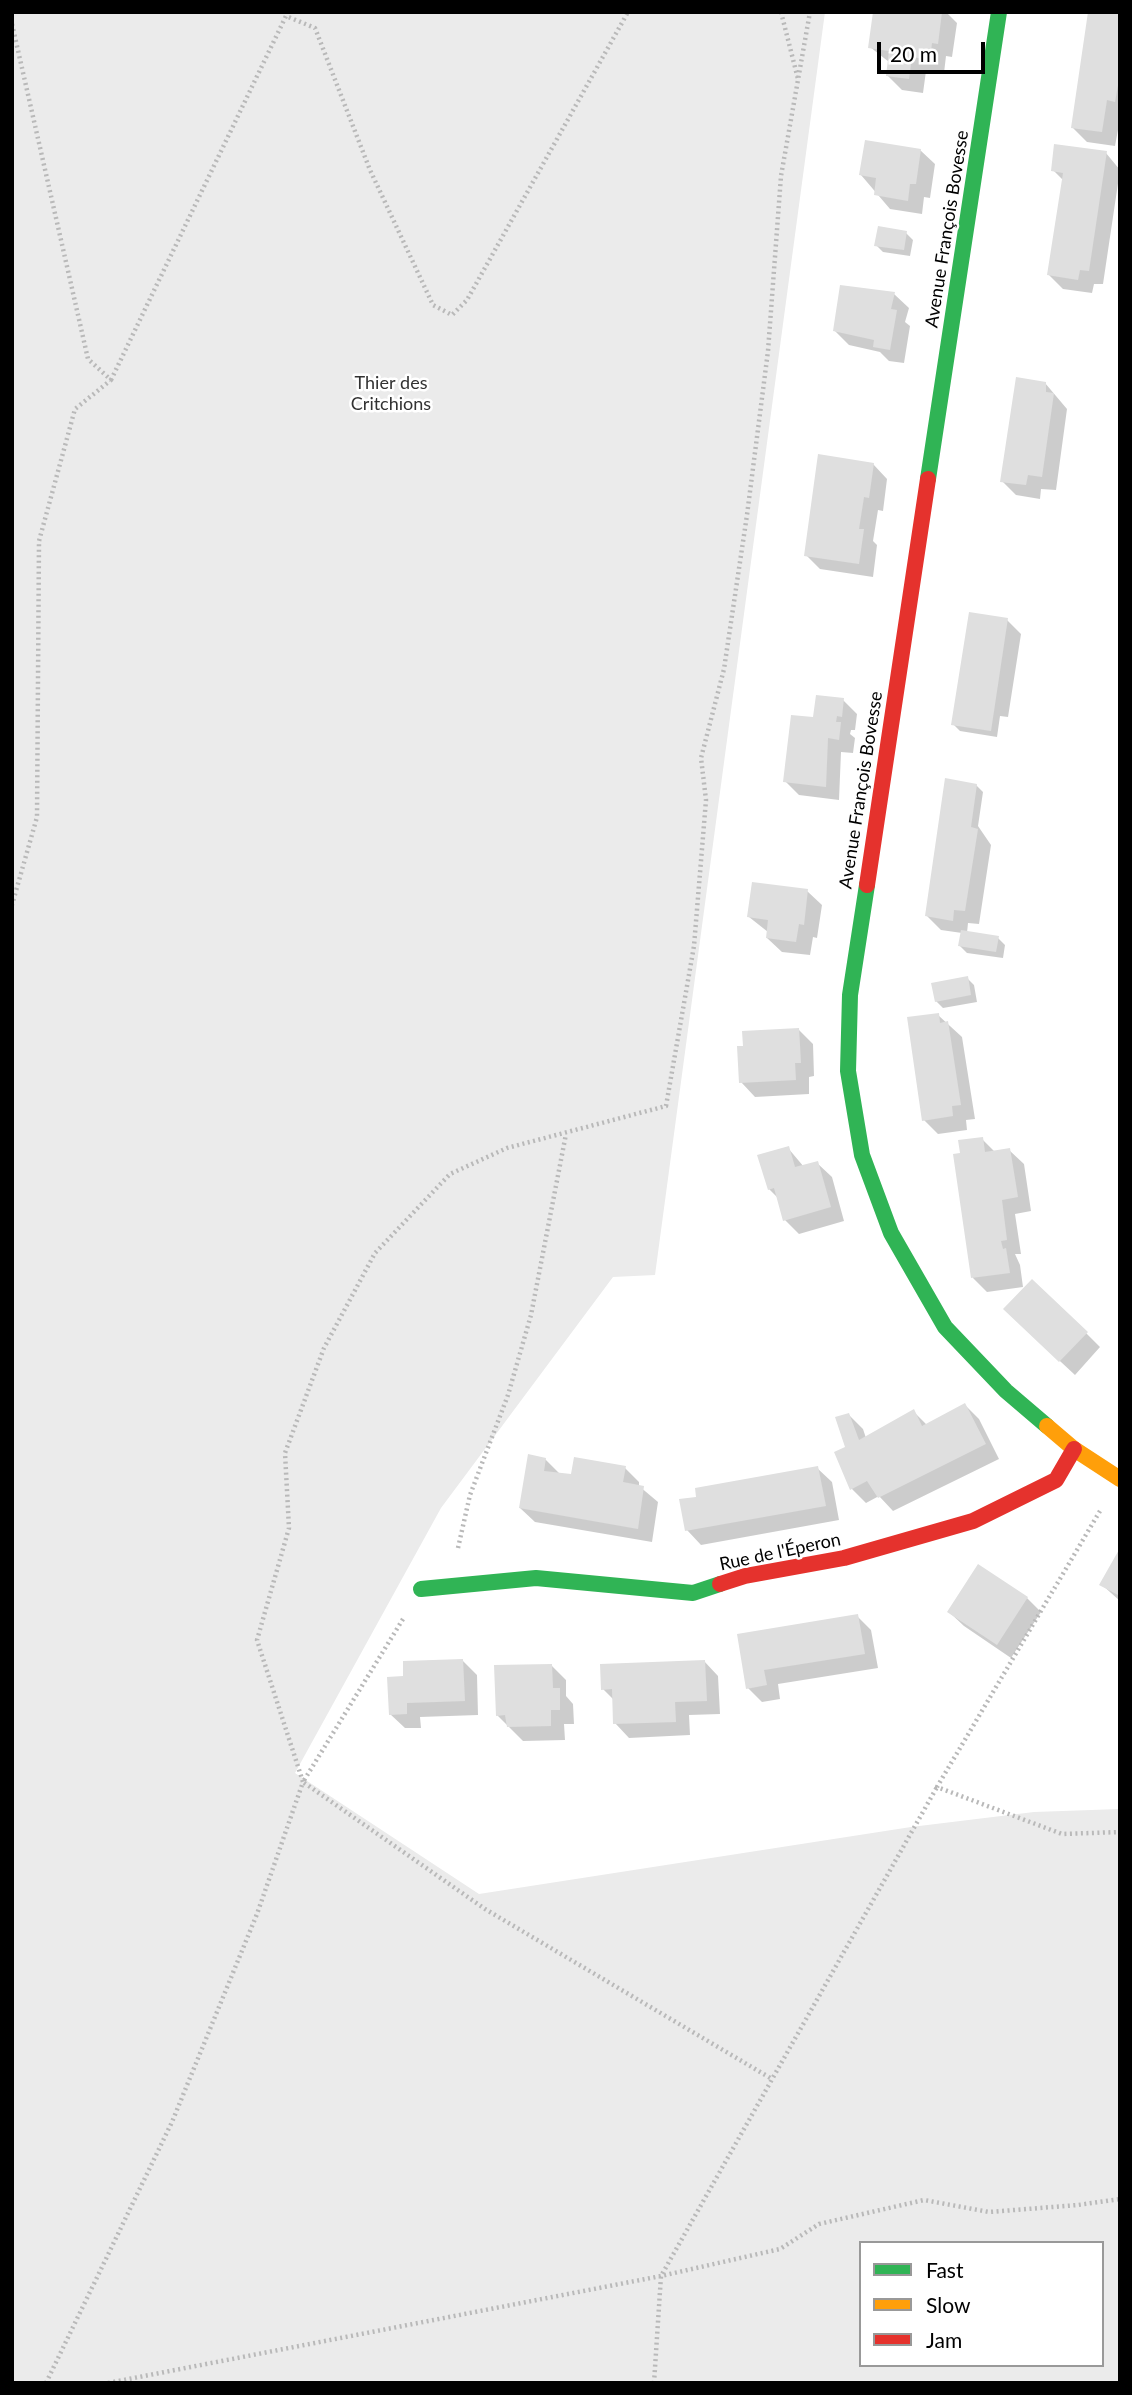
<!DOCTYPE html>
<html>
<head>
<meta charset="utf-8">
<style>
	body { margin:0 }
	#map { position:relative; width:1132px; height:2395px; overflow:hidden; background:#fff; font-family:Lato,sans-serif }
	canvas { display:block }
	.frame { position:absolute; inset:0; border:14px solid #000; pointer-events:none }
	.legend { position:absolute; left:859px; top:2241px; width:245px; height:126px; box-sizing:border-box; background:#fff; border:2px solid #999; margin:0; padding:9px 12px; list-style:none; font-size:21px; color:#000 }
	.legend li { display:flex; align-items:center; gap:14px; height:35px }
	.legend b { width:35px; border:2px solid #999 }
	.scale { position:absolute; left:877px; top:42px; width:108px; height:32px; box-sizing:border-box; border:4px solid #000; border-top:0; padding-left:9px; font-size:21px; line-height:24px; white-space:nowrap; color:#000; -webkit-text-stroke:5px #fff; paint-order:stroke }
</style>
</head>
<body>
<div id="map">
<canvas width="1132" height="2395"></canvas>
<div class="frame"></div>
<ul class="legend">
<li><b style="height:9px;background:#30b455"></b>Fast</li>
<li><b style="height:9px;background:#ff9f0a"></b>Slow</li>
<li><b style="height:9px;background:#e5322d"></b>Jam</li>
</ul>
<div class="scale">20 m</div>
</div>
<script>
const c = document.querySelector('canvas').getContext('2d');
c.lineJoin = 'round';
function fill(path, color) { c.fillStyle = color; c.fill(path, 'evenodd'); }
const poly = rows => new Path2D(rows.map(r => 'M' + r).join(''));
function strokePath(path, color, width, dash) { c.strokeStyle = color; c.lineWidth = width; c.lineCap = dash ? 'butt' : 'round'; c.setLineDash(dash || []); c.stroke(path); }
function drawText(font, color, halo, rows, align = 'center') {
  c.font = font + ' Lato,sans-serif'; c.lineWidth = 5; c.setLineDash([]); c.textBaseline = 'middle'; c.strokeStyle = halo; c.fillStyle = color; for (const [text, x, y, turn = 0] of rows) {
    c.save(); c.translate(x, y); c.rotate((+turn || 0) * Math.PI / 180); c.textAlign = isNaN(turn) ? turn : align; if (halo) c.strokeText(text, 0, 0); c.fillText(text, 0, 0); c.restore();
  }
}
fill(poly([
	[12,12,825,12,655,1275,613,1277,441,1508,295,1773,479,1894,911,1827,1034,1812,1120,1809,1120,2383,12,2383],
	[861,2243,1102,2243,1102,2365,861,2365]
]), '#ebebeb');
fill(poly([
	[875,12,946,12,957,23,952,57,946,56,944,73,926,71,923,93,902,90,887,75,889,62,870,47],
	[1120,12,1120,119,1115,146,1087,142,1073,128],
	[920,150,935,164,930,198,924,197,922,214,890,209,861,175],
	[1106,153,1120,170,1103,284,1094,284,1092,293,1063,289,1049,275,1064,181,1053,170],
	[906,233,913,240,910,256,883,252,876,245],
	[894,294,909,308,905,322,910,326,904,363,889,361,880,352,849,345,835,331],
	[1045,383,1067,409,1056,490,1041,489,1040,499,1016,495,1002,481],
	[873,464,887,479,883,511,878,510,873,541,877,545,873,577,820,569,806,555],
	[1007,620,1021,634,1008,717,1000,716,997,737,960,731,953,724],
	[843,700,857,714,855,730,851,730,850,734,855,738,853,753,841,752,839,800,799,795,785,781,815,719],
	[976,785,983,792,978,826,991,845,979,924,968,923,967,933,998,938,1005,945,1003,958,967,953,960,946,962,933,941,930,927,916],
	[807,891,822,905,817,938,813,937,810,955,782,952,767,938,768,932,749,917],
	[967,978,974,985,977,1002,943,1008,936,1001],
	[938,1015,962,1037,975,1119,966,1120,967,1130,938,1134,924,1120],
	[799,1030,813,1044,814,1076,809,1077,809,1094,755,1097,741,1082],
	[982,1139,995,1152,1009,1150,1024,1164,1031,1211,1015,1214,1021,1254,1015,1254,1020,1265,1023,1287,987,1292,973,1278,962,1155],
	[788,1148,804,1167,817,1163,832,1177,844,1221,799,1234,785,1220,779,1199,769,1189],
	[1019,1323,1086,1333,1100,1347,1075,1375],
	[965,1405,979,1419,999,1459,893,1511,879,1496,866,1503,852,1489,837,1453,847,1448,849,1415,863,1429,866,1438,913,1411,927,1425],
	[545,1459,560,1474,573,1476,625,1468,639,1482,639,1486,658,1502,652,1542,535,1522,520,1508],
	[817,1468,832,1482,839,1520,701,1545,687,1530,698,1498],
	[1120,1551,1120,1601,1101,1584],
	[1027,1598,1041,1612,1011,1658,964,1626,949,1612],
	[857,1616,871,1630,878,1668,778,1684,780,1699,762,1702,748,1688,739,1635],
	[462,1660,477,1675,478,1715,420,1717,421,1728,405,1728,390,1714,405,1678],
	[704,1661,718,1676,720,1714,689,1715,690,1735,629,1738,615,1723,614,1700,603,1689],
	[552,1666,566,1680,566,1696,573,1704,574,1724,564,1724,565,1740,523,1741,497,1715]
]), '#0003');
fill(poly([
	[873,12,942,12,938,44,932,43,930,60,912,57,909,79,886,76,889,51,868,48],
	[1088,12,1120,12,1120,74,1115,102,1107,100,1102,132,1071,128],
	[865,140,921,149,916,184,910,184,908,201,874,195,876,178,859,175],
	[1054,144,1107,151,1089,271,1080,270,1078,280,1047,275,1063,173,1051,171],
	[878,226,907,231,904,250,874,246],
	[840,285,895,292,891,309,897,310,890,350,873,347,874,340,833,331],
	[1016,377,1046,382,1046,392,1054,393,1042,477,1028,475,1026,485,1000,482],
	[818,454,874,463,869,498,864,497,859,529,864,529,859,564,804,556],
	[969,612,1008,618,991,731,951,725],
	[816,695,844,698,842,717,837,716,836,722,841,722,839,740,828,738,826,787,783,782,791,715,813,717],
	[945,778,977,784,971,827,978,829,965,911,954,910,953,921,925,916],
	[752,882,808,889,804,925,799,924,796,942,766,938,768,920,747,917],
	[961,930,999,936,996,952,958,946],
	[968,976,971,995,935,1002,931,983],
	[939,1013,940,1023,948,1021,961,1105,952,1106,953,1116,922,1121,907,1017],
	[799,1028,801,1063,795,1063,796,1080,739,1083,737,1046,743,1046,742,1031],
	[983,1137,985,1152,1010,1148,1018,1197,1002,1200,1007,1240,1001,1241,1003,1249,1006,1248,1010,1273,971,1278,953,1154,960,1153,958,1140],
	[789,1146,795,1167,818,1161,831,1207,783,1221,774,1188,768,1190,757,1155],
	[1032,1279,1088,1332,1059,1362,1003,1309],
	[965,1403,986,1444,878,1498,867,1481,850,1490,834,1452,845,1447,835,1417,849,1413,859,1440,914,1409,922,1426],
	[528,1454,546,1458,544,1471,571,1474,574,1457,626,1466,623,1482,644,1486,638,1529,519,1508],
	[818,1466,826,1506,685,1531,679,1499,696,1497,695,1488],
	[1120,1548,1120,1596,1099,1585],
	[978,1564,1028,1597,997,1645,947,1612],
	[858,1614,865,1654,764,1670,767,1685,746,1689,737,1634],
	[463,1659,465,1701,407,1703,407,1714,389,1715,387,1677,403,1676,403,1661],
	[705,1660,707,1701,675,1702,676,1722,613,1724,612,1689,601,1690,600,1664],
	[552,1664,553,1688,560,1688,560,1710,551,1710,551,1726,507,1727,505,1715,496,1716,494,1665]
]), '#dfdfdf');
strokePath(poly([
	[781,12,798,79],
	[12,24,88,359,111,380,75,409,39,541,37,817,12,905],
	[111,380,286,16,315,28,370,170,433,305,452,315,467,300,628,12],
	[1100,1511,937,1787,1062,1834,1120,1832],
	[458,1548,470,1495,508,1395,531,1315,566,1134],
	[403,1619,303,1782,485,1909,772,2079],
	[46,2383,172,2122,257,1914,303,1782,257,1640,289,1528,285,1453,324,1348,375,1253,450,1174,507,1148,666,1106,694,946,706,800,701,758,724,669,747,515,768,351,781,176,810,12],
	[108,2383,661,2276,780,2249,819,2224,924,2200,989,2212,1078,2205,1120,2199],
	[654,2383,661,2276,937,1787]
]), '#b9b9b9', 4.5, [2, 3.5]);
strokePath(poly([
	[928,479,999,12],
	[867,885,850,995,848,1071,862,1155,891,1233,945,1327,1006,1391,1047,1426],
	[421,1589,536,1578,693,1593,720,1584]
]), '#30b455', 16);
strokePath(poly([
	[1047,1426,1074,1449,1120,1479]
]), '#ff9f0a', 16);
strokePath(poly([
	[867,885,928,479],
	[720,1584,745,1576,844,1558,973,1521,1056,1480,1074,1449]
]), '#e5322d', 16);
drawText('18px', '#000', '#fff', [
	["Avenue François Bovesse",947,229,-81],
	["Avenue François Bovesse",861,790,-81],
	["Rue de l'Éperon",780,1552,-12]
]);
drawText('18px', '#323232', '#fff', [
	["Thier des",391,383],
	["Critchions",391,404]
]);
</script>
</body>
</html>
